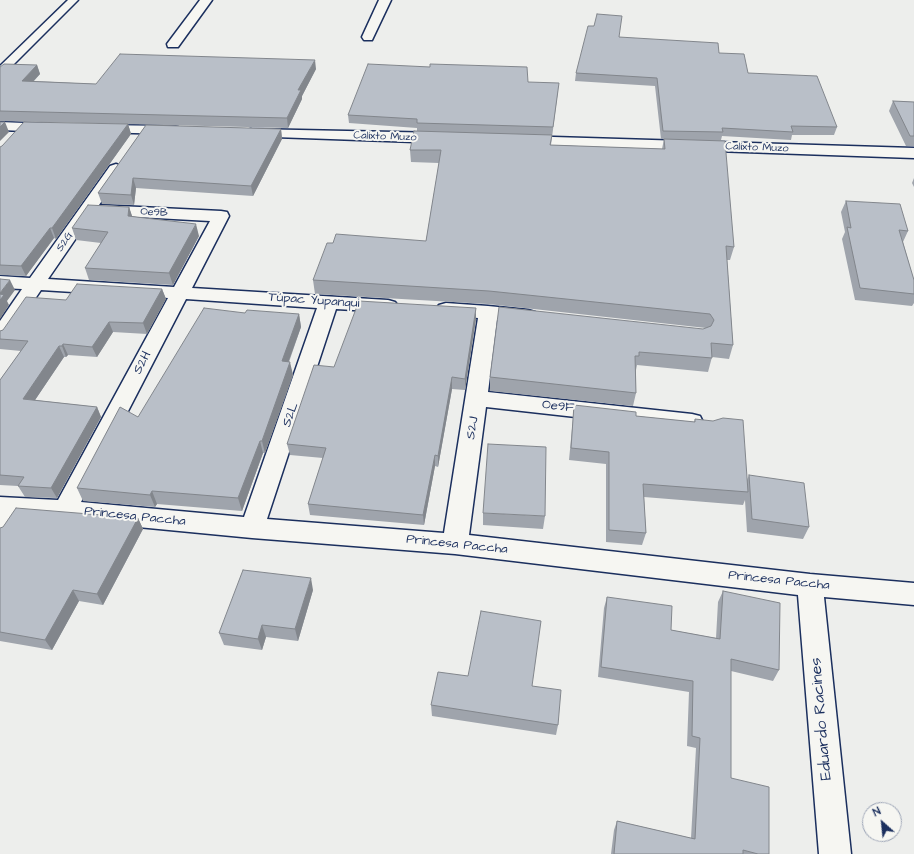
<!DOCTYPE html>
<html>
<head>
<meta charset="utf-8">
<style>
	body { margin:0 }
	#map { position:relative; width:914px; height:854px; overflow:hidden; background:#edeeec; font-family:"Architects Daughter",sans-serif }
	canvas { display:block }
	.north { position:absolute; left:862px; top:802px; width:40px; height:40px; box-sizing:border-box; background:#f6f6f2; border:1px solid #9ea6b7; border-radius:50%; rotate:333deg; font-size:11px; font-weight:700; line-height:16px; text-align:center; color:#1b2f5e }
	.north::after { content:''; display:block; margin:auto; width:14px; height:18px; background:#1b2f5e; clip-path:polygon(50% 0,100% 100%,50% 72%,0 100%) }
</style>
</head>
<body>
<div id="map">
<canvas width="914" height="854"></canvas>
<div class="north">N</div>
</div>
<script>
const c = document.querySelector('canvas').getContext('2d');
c.lineJoin = 'round';
const poly = rows => new Path2D(rows.map(r => 'M' + r).join(''));
function strokePath(path, color, width, dash) { c.strokeStyle = color; c.lineWidth = width; c.lineCap = dash ? 'butt' : 'round'; c.setLineDash(dash || []); c.stroke(path); }
function fill(path, color) { c.fillStyle = color; c.fill(path, 'evenodd'); }
function drawText(font, color, halo, rows, align = 'center') {
  c.font = font + ' "Architects Daughter",sans-serif'; c.lineWidth = 4; c.setLineDash([]); c.textBaseline = 'middle'; c.strokeStyle = halo; c.fillStyle = color; for (const [text, x, y, turn = 0] of rows) {
    c.save(); c.translate(x, y); c.rotate((+turn || 0) * Math.PI / 180); c.textAlign = isNaN(turn) ? turn : align; if (halo) c.strokeText(text, 0, 0); c.fillText(text, 0, 0); c.restore();
  }
}
const lane = poly([
	[68,0,78,0,4,74,0,75,0,66,68,0]
]);
const street = poly([
	[200,0,212,0,178,47,168,47,167,44,200,0],
	[379,0,391,0,372,40,364,40,362,37,379,0],
	[116,164,122,166,124,169,99,205,221,211,227,212,229,216,192,288,388,300,395,302,398,306,395,310,388,312,336,309,267,519,444,533,478,318,446,315,439,313,436,309,439,305,446,303,488,306,528,310,535,312,538,316,535,320,528,322,497,320,488,392,692,414,700,416,703,422,700,428,692,430,486,407,469,535,810,574,914,583,914,605,824,597,851,854,819,854,798,595,455,554,252,538,65,520,22,517,9,537,0,540,0,497,58,500,168,298,41,290,7,340,0,342,0,321,22,289,0,288,0,276,30,278,110,166,116,164],
	[94,212,101,215,210,221,174,287,48,279,94,212],
	[186,299,317,308,244,517,81,502,186,299]
]);
const secondary = poly([
	[0,122,49,124,54,125,56,128,54,131,49,132,0,130,0,122],
	[99,125,173,126,178,127,180,130,178,133,173,134,94,132,92,129,94,126,99,125],
	[251,129,443,133,448,135,451,138,448,141,443,143,246,136,244,133,246,130,251,129],
	[521,136,914,148,914,158,516,144,513,141,516,138,521,136]
]);
strokePath(lane, '#1b2f5e', 3);
strokePath(street, '#1b2f5e', 3);
strokePath(secondary, '#1b2f5e', 3);
fill(lane, '#f6f6f2');
fill(street, '#f6f6f2');
fill(secondary, '#f6f6f2');
fill(poly([
	[619,37,719,53,748,73,837,127,834,135,792,135,791,140,722,136,721,140,734,247,730,260,727,260,733,345,729,359,712,357,708,372,637,365,636,370,636,393,633,406,490,391,490,377,703,329,706,328,488,304,315,294,313,280,333,243,426,241,439,163,411,162,410,150,417,131,417,128,349,123,348,115,528,82,558,91,551,145,662,149,664,139,661,139,655,86,575,81,576,73],
	[37,65,40,74,34,81,96,84,316,69,302,96,302,99,288,128,0,121,0,67],
	[893,101,914,102,914,146,906,146,889,111],
	[128,124,131,134,56,239,54,238,26,276,0,275,0,147],
	[146,125,281,129,282,139,253,196,136,188,134,205,102,204,98,193],
	[914,178,914,187,912,183],
	[846,201,908,231,903,242,914,281,914,303,912,306,855,300,842,239,845,232,841,212],
	[129,207,132,216,199,236,173,285,89,280,85,268,101,243,76,240,72,228],
	[162,289,166,299,147,334,113,332,97,357,68,355,66,357,64,357,35,400,97,407,101,417,57,498,25,497,18,486,0,485,0,380,21,351,0,349,0,331,3,330,66,300],
	[245,313,299,314,301,327,289,362,293,375,265,453,263,453,242,511,157,504,155,507,83,501,77,488,138,417],
	[476,319,465,390,452,389,438,467,435,466,424,525,310,515,308,504,323,458,290,455,287,444,334,367],
	[574,405,636,416,694,422,695,419,747,480,749,475,809,527,803,539,747,532,745,500,743,505,644,497,646,533,642,545,606,542,606,464,569,460,573,418],
	[483,513,545,516,543,529,483,525],
	[138,518,143,529,103,605,79,601,52,650,0,641,0,528],
	[313,590,298,641,266,637,262,650,224,645,219,633],
	[723,591,779,670,773,681,731,671,731,778,769,854,611,854,614,830,617,821,691,838,696,748,687,746,689,692,598,677,604,608,607,597,671,630,716,638,718,602],
	[532,686,558,725,556,735,432,716,431,705]
]), '#9fa4ac');
fill(poly([
	[315,60,316,69,302,96,302,99,288,128,287,118,298,90],
	[37,65,40,74,25,90,22,81],
	[5,122,9,132,0,141,0,127],
	[128,124,131,134,56,239,52,228],
	[281,129,282,139,253,196,251,186],
	[133,178,136,188,134,205,131,195],
	[129,207,133,219,128,216],
	[196,224,199,236,173,285,169,273],
	[50,228,54,238,26,276,21,266],
	[10,280,15,290,7,301,9,305,0,319,0,293],
	[162,289,166,299,147,334,143,323],
	[476,308,476,319,465,390,465,379],
	[299,314,301,327,284,374,282,361],
	[109,322,113,332,97,357,92,347],
	[63,344,68,355,66,357,62,346],
	[59,346,64,357,29,409,23,399],
	[290,362,293,375,265,453,262,441],
	[452,377,452,389,438,467,438,456],
	[97,407,101,417,57,498,51,488],
	[260,441,263,453,242,511,238,498],
	[435,455,435,466,424,525,423,515],
	[152,491,157,504,155,507,150,495],
	[138,518,143,529,103,605,97,594],
	[311,578,313,590,298,641,295,629],
	[73,590,79,601,52,650,45,640],
	[262,625,266,637,262,650,258,639]
]), '#82868c');
const building = poly([
	[597,14,622,16,619,37,718,43,719,53,744,54,748,73,817,76,837,127,791,126,793,132,722,128,723,132,663,131,657,78,576,73,588,26,594,26,597,14],
	[120,54,315,60,298,90,301,90,287,118,0,111,0,67,4,64,37,65,22,81,96,84,120,54],
	[368,64,430,67,430,64,527,67,528,82,559,83,553,127,417,123,417,119,348,115,368,64],
	[893,101,914,102,914,136,910,136,893,101],
	[0,122,5,122,0,127,0,122],
	[24,122,128,124,52,228,50,228,21,266,0,265,0,147,2,146,24,122],
	[146,125,281,129,251,186,133,178,131,195,98,193,146,125],
	[414,131,552,135,550,145,665,149,664,139,725,141,734,247,726,246,733,345,711,343,712,358,639,352,639,356,635,356,636,393,490,377,499,307,703,329,711,326,714,320,710,314,489,291,313,280,327,243,333,243,336,234,426,241,441,150,410,150,414,131],
	[846,201,900,204,908,231,899,230,914,280,914,294,860,288,847,227,851,228,846,201],
	[88,205,129,207,128,216,196,224,169,273,85,268,108,232,72,228,88,205],
	[0,279,10,280,0,293,0,279],
	[77,284,162,289,143,323,109,322,92,347,63,344,62,346,59,346,23,399,97,407,51,488,18,486,24,477,0,475,0,380,28,341,0,339,0,331,3,330,26,297,66,300,77,284],
	[0,294,4,295,0,300,0,294],
	[359,301,476,308,465,379,452,377,438,456,435,455,423,515,308,504,326,448,287,444,314,365,334,367,359,301],
	[204,308,245,313,247,310,299,314,282,361,290,362,262,441,260,441,238,498,152,491,150,495,77,488,120,407,138,417,204,308],
	[574,405,636,412,636,416,695,422,695,419,713,421,723,418,743,420,748,492,643,484,646,533,609,530,609,452,571,448,574,405],
	[488,444,546,447,545,516,483,513,488,444],
	[749,475,804,483,809,527,752,519,749,475],
	[16,508,138,518,97,594,73,590,45,640,0,632,0,528,3,527,16,508],
	[243,570,311,578,295,629,262,625,258,639,219,633,243,570],
	[723,591,780,603,779,670,731,659,731,778,769,787,769,854,758,854,743,850,743,854,614,854,617,821,695,839,700,738,692,736,693,681,601,667,607,597,672,606,671,630,720,639,723,591],
	[481,611,541,621,532,686,561,690,558,725,431,705,438,672,468,676,481,611]
]);
fill(building, '#b9bfc8');
strokePath(building, '#82868c', 1);
drawText('11px', '#1b2f5e', '#f6f6f2', [
	["Calixto Muzo",385,137,2],
	["Calixto Muzo",757,148,2],
	["Oe9B",154,213,3],
	["S2G",65,242,-55]
]);
drawText('13px', '#1b2f5e', '#f6f6f2', [
	["Túpac Yupanqui",314,301,4],
	["S2H",143,363,-62],
	["Oe9F",558,407,6],
	["S2L",291,415,-71],
	["S2J",473,428,-81],
	["Princesa Paccha",135,517,6],
	["Princesa Paccha",457,545,6],
	["Princesa Paccha",779,581,6]
]);
drawText('16px', '#1b2f5e', '#f6f6f2', [
	["Eduardo Racines",822,719,-95]
]);
</script>
</body>
</html>
